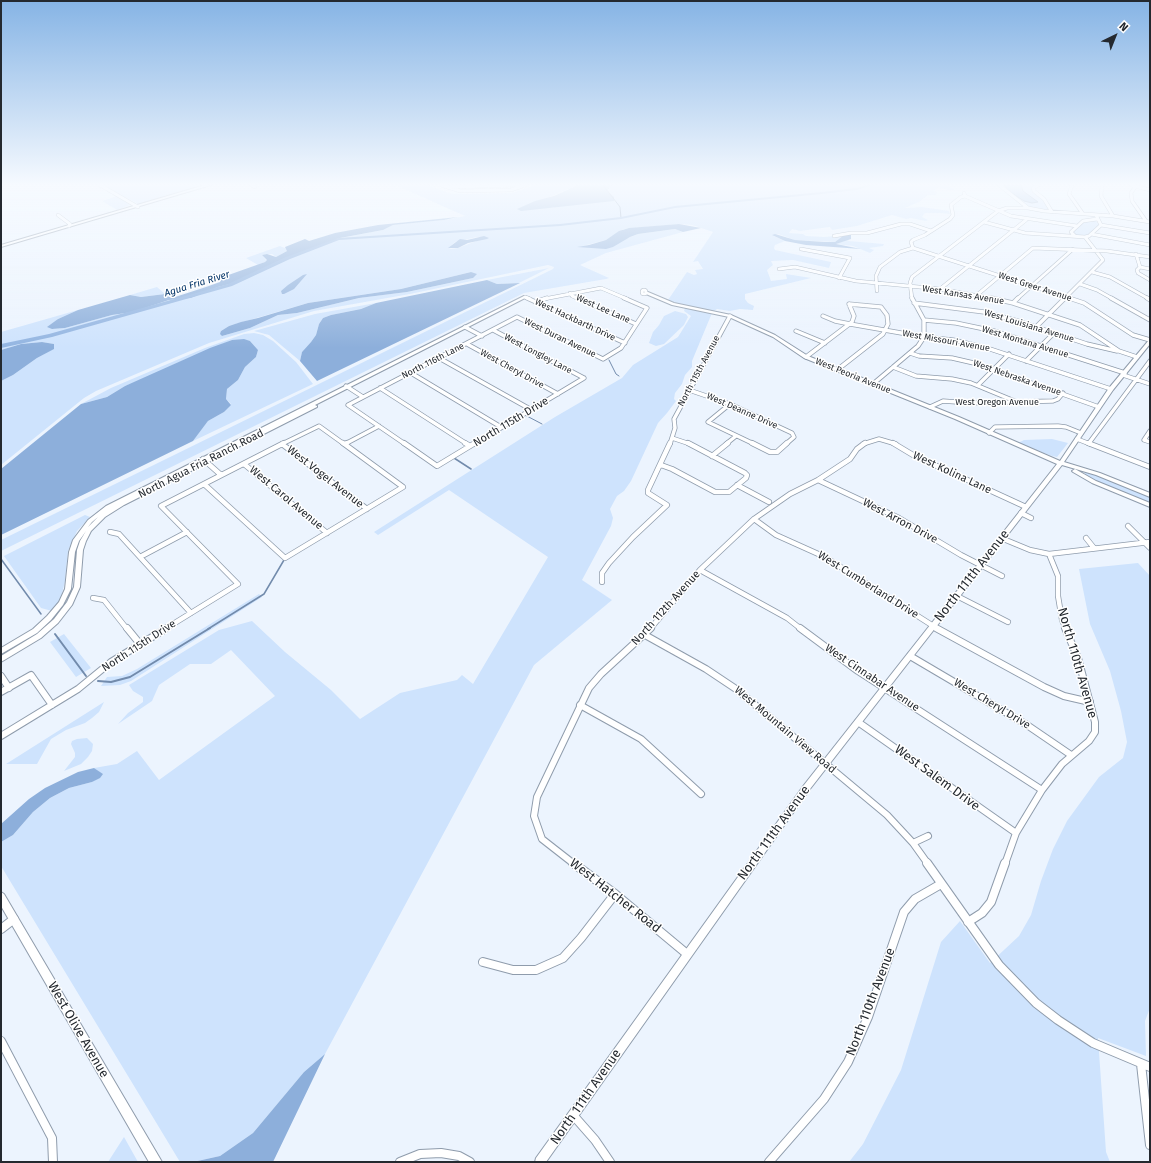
<!DOCTYPE html>
<html>
<head>
<meta charset="utf-8">
<style>
	body { margin:0 }
	#map { position:relative; width:1151px; height:1163px; overflow:hidden; background:#ecf4fe; font-family:"Fira Sans",sans-serif }
	canvas { display:block }
	.frame { position:absolute; inset:0; border:2px solid #24292f; pointer-events:none }
	.north { position:absolute; left:1095px; top:16px; width:40px; height:40px; -webkit-text-stroke:3px #fff; paint-order:stroke; rotate:43deg; font-size:11px; font-weight:700; line-height:16px; text-align:center; color:#24292f }
	.north::after { content:''; display:block; margin:auto; width:14px; height:18px; background:#24292f; clip-path:polygon(50% 0,100% 100%,50% 72%,0 100%) }
</style>
</head>
<body>
<div id="map">
<canvas width="1151" height="1163"></canvas>
<div class="frame"></div>
<div class="north">N</div>
</div>
<script>
const c = document.querySelector('canvas').getContext('2d');
c.lineJoin = 'round';
function fill(path, color) { c.fillStyle = color; c.fill(path, 'evenodd'); }
const poly = rows => new Path2D(rows.map(r => 'M' + r).join(''));
function strokePath(path, color, width, dash) { c.strokeStyle = color; c.lineWidth = width; c.lineCap = dash ? 'butt' : 'round'; c.setLineDash(dash || []); c.stroke(path); }
function drawText(font, color, halo, rows, align = 'center') {
  c.font = font + ' "Fira Sans",sans-serif'; c.lineWidth = 3; c.setLineDash([]); c.textBaseline = 'middle'; c.strokeStyle = halo; c.fillStyle = color; for (const [text, x, y, turn = 0] of rows) {
    c.save(); c.translate(x, y); c.rotate((+turn || 0) * Math.PI / 180); c.textAlign = isNaN(turn) ? turn : align; if (halo) c.strokeText(text, 0, 0); c.fillText(text, 0, 0); c.restore();
  }
}
fill(poly([
	[102,185,203,185,138,204],
	[395,185,427,185,452,194,512,193,535,185,578,185,545,199,551,208,564,205,588,204,607,191,612,185,947,185,955,190,948,190,938,187,934,191,937,192,936,195,928,195,919,202,905,208,922,207,949,211,950,214,940,213,925,213,922,217,928,220,926,221,911,218,906,219,892,215,857,226,832,230,830,227,800,231,792,229,789,233,803,234,806,236,825,237,844,235,835,242,795,240,778,234,774,236,785,241,775,245,774,248,775,250,831,262,829,268,793,260,771,261,773,265,767,270,771,281,787,279,786,274,811,278,745,294,745,299,748,303,754,306,753,310,740,309,730,311,717,309,714,311,679,304,668,300,687,272,694,275,697,274,695,270,703,269,698,261,693,262,713,232,692,225,679,224,624,229,606,240,579,247,613,247,620,241,638,234,675,229,683,232,606,253,580,265,609,278,606,279,524,293,1,551,1,540,553,269,554,267,548,265,410,294,314,311,209,343,96,391,84,398,1,465,1,381,13,375,37,358,53,349,54,344,42,342,21,344,1,350,1,332,78,310,58,319,52,329,65,328,112,315,133,312,169,300,191,298,218,287,242,281,281,261,340,238,383,230,393,225,444,220,465,216],
	[477,237,487,237,458,248,451,249,449,248,455,242],
	[471,272,473,278,407,292,359,298,297,313,278,315,250,328,222,336,221,331,229,326,308,303,401,289],
	[1000,185,1037,185,1032,188,1042,199,1050,211,1028,207],
	[117,196,130,205,117,210,102,201],
	[1095,220,1099,225,1088,235,1083,236,1075,235,1073,232,1085,221],
	[847,240,849,241,884,244,883,246,869,248,874,250,870,253,853,246,835,244],
	[280,246,287,249,287,251,276,257,272,254,262,255,267,261,258,265,246,258],
	[549,268,519,283,497,284,487,280],
	[157,287,165,294,141,297,130,295],
	[376,303,361,309,331,315,323,318,319,324,316,335,311,342,302,352,300,361,269,335,254,331,315,314],
	[685,308,712,313,692,361,692,367,685,375,682,384,675,393,674,399,676,401,667,413,658,423,631,481,624,491,617,496,610,509,613,518,611,526,582,580,612,600,534,665,325,1054,304,1072,253,1133,220,1156,193,1162,180,1162,1,866,1,842,13,835,33,812,50,798,69,788,92,782,102,774,94,768,117,764,137,751,159,780,275,696,231,650,211,664,190,664,159,685,152,701,118,724,128,713,143,702,143,697,133,691,129,685,219,630,252,621,285,652,331,690,360,719,400,693,457,680,462,675,473,684,548,557,449,490,378,535,374,532,555,417,622,378,633,365,678,337,691,316,684,311],
	[675,311,686,314,688,317,684,325,664,344,656,346,649,343,653,332,659,325,664,316],
	[254,333,263,335,273,341,296,362,313,384,193,441,208,421,224,412,231,404,226,399,227,389,238,380,245,367,256,357,258,350,250,341,232,340,177,363,151,376,125,386,107,397,81,404,111,388,205,348,244,334],
	[1052,439,1068,443,1057,457,1052,456,1018,443,1024,440],
	[1087,472,1096,474,1150,496,1150,503,1093,480,1085,475,1085,473],
	[85,515,90,517,77,531,68,551,65,581,61,598,52,611,41,608,4,556],
	[1138,563,1150,576,1150,1008,1145,1021,1146,1056,1098,1038,1106,1152,1110,1162,849,1162,863,1144,901,1070,941,942,960,921,990,963,1019,936,1031,915,1041,881,1053,849,1067,821,1099,777,1123,758,1127,742,1121,711,1110,671,1090,624,1079,569],
	[259,594,262,597,131,681,120,685,101,686,107,677,122,676,137,669],
	[64,634,91,668,76,677,50,642],
	[104,702,99,712,92,718,85,723,66,730,51,739,37,764,6,764],
	[87,738,93,744,92,751,88,757,81,764,64,771,75,757,75,753,71,744,72,741,77,739],
	[124,1137,138,1162,108,1162]
]), '#cee3fd');
fill(poly([
	[578,185,612,185,607,191,614,197,614,201,521,211,517,209,535,201,554,196],
	[458,217,444,220,393,225,383,230,340,238,281,261,242,281,218,287,191,298,169,300,133,312,112,315,65,328,52,329,47,327,58,319,78,310,130,295,141,297,165,294,172,298,206,287,220,282,220,278,265,262,267,260,262,255,267,254,276,257,287,251,285,247,305,239,309,241,335,233,378,225],
	[679,224,701,228,683,232,675,229,638,234,630,237,613,247,606,249,577,247,589,245,606,240,619,231,629,228],
	[775,234,795,240,825,242,835,242,844,235,851,235,851,239,836,244,861,249,806,245,785,241,772,235],
	[484,236,489,238,487,239,468,243,458,248,448,248,460,239,467,240],
	[471,272,477,274,473,278,407,292,359,298,297,313,278,315,250,328,222,336,220,334,221,331,229,326,241,322,258,318,308,303,401,289],
	[307,274,294,289,284,294,282,294,281,291,288,285,303,275],
	[487,280,497,284,520,283,317,381,300,361,302,352,311,342,316,335,319,324,323,318,331,315,361,309,376,303],
	[244,339,250,341,258,350,256,357,245,367,238,380,227,389,226,399,231,405,224,412,208,421,193,441,1,535,1,469,81,404,107,397,125,386,210,348,232,340],
	[42,342,54,344,54,349,37,358,13,375,1,381,1,350,21,344],
	[94,768,103,774,100,778,92,782,69,788,50,798,33,812,13,835,1,842,1,824,29,799,45,788,78,772],
	[325,1054,273,1162,193,1162,220,1156,253,1133,304,1072]
]), '#8dafdb');
const water = poly([
	[1004,185,1021,185,1023,191,1038,202,1032,203,1024,201,1009,191,1004,185]
]);
fill(water, '#93b5e1');
strokePath(water, '#728bac', 1);
strokePath(poly([
	[603,185,620,207,621,218],
	[609,360,616,374,619,376],
	[525,415,542,424]
]), '#728bac', 1);
strokePath(poly([
	[454,458,471,469],
	[1,559,41,614],
	[208,629,264,594,284,560]
]), '#728bac', 1.5);
strokePath(poly([
	[55,634,86,676],
	[98,681,111,682,130,677,210,628]
]), '#728bac', 2);
fill(poly([
	[867,185,874,185,856,190,822,194,675,208,621,219,560,226,339,240,290,259,232,286,52,337,1,348,1,344,49,334,228,284,286,257,338,238,560,224,621,217,675,206,822,192,856,188,867,185]
]), '#93b5e1');
const minorFar4 = poly([
	[100,185,138,207],
	[251,185,255,187],
	[441,185,460,191,511,190,525,185],
	[999,185,1028,208],
	[1039,185,1033,188,1034,191,1044,199,1052,212],
	[1072,185,1069,194,1083,214],
	[1102,185,1101,196,1113,216],
	[1131,185,1150,190],
	[1136,186,1131,193,1132,201,1146,221],
	[448,187,517,185],
	[965,196,1011,216,1077,226],
	[58,215,70,224,69,226],
	[984,222,1025,233,1085,237,1089,236,1101,225,1096,215],
	[1101,225,1150,233],
	[1091,234,1150,245],
	[834,236,851,233,867,233,901,224,910,224,931,231],
	[1075,236,1071,232,1083,221,1097,219],
	[913,248,911,242,913,240,925,235,950,219,953,215,951,205,961,197,965,196,964,193],
	[801,249,850,258,839,278],
	[1136,254,1140,267],
	[1140,267,1137,270,1138,273,1150,280],
	[1140,267,1150,269],
	[779,269,795,267,856,281,940,289,996,299],
	[1092,272,1110,277,1149,299],
	[1080,284,1097,290,1113,299],
	[940,289,1026,220],
	'642 292a2 2 0 1 1 4 0a2 2 0 1 1-4 0Z',
	[877,291,876,276,880,267,900,252,913,248,1072,299],
	[570,293,572,296,579,299],
	[977,295,1033,248,1107,251,1150,257],
	[525,297,530,299],
	[544,299,601,288,627,299],
	[912,299,910,283,912,277,998,211,1007,208,1028,208,1044,211,1113,216,1150,222],
	[1017,299,1073,249],
	[1064,299,1103,260,1085,237]
]);
const minorFar3 = poly([
	[527,298,625,343],
	[577,298,636,324],
	[991,298,1013,303,1080,325,1119,351,1137,357],
	[1069,298,1084,303,1133,335,1150,340],
	[1111,298,1150,320],
	[1147,298,1150,300],
	[535,302,547,298],
	[914,303,984,312,1021,322,1087,344,1117,351],
	[1013,303,1018,298],
	[823,316,835,321,850,324,924,337,953,340,987,348,1111,389],
	[924,320,956,323,994,331,1125,373],
	[465,327,482,336],
	[1036,327,1065,298],
	[493,330,584,378],
	[796,331,825,343],
	[467,344,558,394],
	[910,353,919,356,952,358,978,364,1099,407],
	[806,357,852,322,854,316,849,304],
	[439,358,530,409],
	[1026,361,1054,333],
	[893,367,916,376,952,379,971,383,1017,402],
	[837,370,883,334,888,324,887,315,881,307,849,304],
	[411,373,501,427],
	[1123,375,1150,384],
	[873,384,918,346,924,337,924,320,912,298],
	[978,385,1009,354],
	[346,386,363,397],
	[380,388,467,444],
	[689,390,730,404],
	[730,404,792,433,794,437,786,444],
	[730,404,708,422,754,444],
	[930,407,943,401,970,403,1053,401,1058,399,1063,393],
	[1150,431,1144,440,1150,442],
	[989,433,995,427,1058,426,1066,427,1081,433],
	[672,438,690,444],
	[1077,439,1090,444],
	[1089,443,1150,361],
	[282,444,319,426,344,444],
	[345,444,379,426],
	[405,444,348,405,517,317,603,359,621,348,647,308,624,298],
	[474,444,584,378],
	[670,444,675,428,674,419,730,316],
	[726,444,736,436],
	[863,444,879,439,896,444]
]);
const minorFar2 = poly([
	[404,443,437,466,475,443],
	[465,443,470,446],
	[752,443,770,452,777,452,787,443],
	[893,443,913,455,1026,507],
	[1088,443,1150,467],
	[282,444,367,509],
	[345,444,347,443],
	[712,456,728,443],
	[203,459,221,475],
	[244,464,327,533],
	[661,465,672,469,715,492,729,492,746,478,747,475,745,473,688,443],
	[818,480,899,518,961,555,1002,576],
	[204,484,285,558,403,487,343,443],
	[737,485,769,502],
	[1021,513,1031,518],
	[754,519,776,535,825,557,938,629],
	[1128,526,1150,548],
	[110,532,119,534,191,613],
	[1001,538,1030,550,1049,554,1150,542],
	[1086,538,1094,548],
	[1049,554,1058,576,1058,596,1062,620,1066,629],
	[140,557,187,532],
	[700,570,787,618,801,629],
	[602,582,602,573,609,563,633,537,667,505,648,493,648,490,670,443],
	[957,596,1008,622],
	[93,598,104,600,127,629],
	[165,629,238,584,161,506,284,443],
	[650,629,700,570,754,519,790,494,818,480,850,459,857,449,865,443]
]);
const minorFar1 = poly([
	[127,628,140,644],
	[800,628,858,671,1042,790],
	[936,628,1044,687,1064,696,1090,702],
	[645,635,706,669,736,689,887,815,913,843,928,864],
	[910,656,1027,725,1071,755],
	[1,676,9,688],
	[1,692,31,675,52,705],
	[580,705,641,739,701,794],
	[858,722,1016,833],
	[1,736,78,689,111,662,167,628],
	[913,843,928,836],
	[574,864,542,839,534,816,537,797,589,688,601,674,651,628],
	[1005,864,1016,833,1042,790,1062,764,1089,741,1095,732,1095,722,1078,658,1065,628]
]);
const minor = poly([
	[573,863,615,894,687,954],
	[927,863,999,965,1036,1003,1058,1020,1093,1043,1150,1067],
	[968,922,982,913,991,902,1005,863],
	[1,929,14,919],
	[483,962,513,970,536,970,563,958,581,938,615,894],
	[1,1041,52,1138,53,1162],
	[1141,1064,1150,1145],
	[573,1115,595,1140,610,1162],
	[400,1162,420,1154,441,1153,459,1156,470,1162],
	[769,1162,824,1099,848,1062,868,1017,904,912,915,899,941,884]
]);
const tertiary = poly([
	[646,292,648,292,674,303,731,315,775,335,808,356,959,417,1060,461,1109,388,1149,340,1150,340,1150,344,1113,390,1064,462,1100,473,1150,493,1150,497,1096,475,1062,465,810,789,546,1162,535,1162,536,1158,804,785,1057,464,955,419,804,358,773,337,729,317,672,305,646,294,646,292],
	[524,296,527,297,315,405,317,406,317,407,124,505,105,517,91,531,86,541,83,550,80,587,72,605,58,623,41,638,1,662,1,656,37,634,54,619,67,602,74,587,77,550,80,541,86,531,79,541,75,552,71,589,63,605,51,620,37,633,1,654,1,648,33,629,47,616,59,602,65,589,69,552,73,540,88,520,106,506,524,296],
	[98,517,88,527,92,522,98,517],
	[1075,469,1096,481,1150,503,1150,507,1092,483,1073,472,1072,471,1075,469]
]);
const secondary = poly([
	[205,185,211,185,1,247,1,245,205,185],
	[1,892,4,894,162,1162,149,1162,1,906,1,892]
]);
strokePath(minorFar4, '#8f9cac', 4);
strokePath(minorFar3, '#8f9cac', 5);
strokePath(minorFar2, '#8f9cac', 6);
strokePath(minorFar1, '#8f9cac', 8);
strokePath(minor, '#8f9cac', 10);
strokePath(tertiary, '#8f9cac', 2);
strokePath(secondary, '#8f9cac', 2);
strokePath(minorFar4, '#fff', 3);
strokePath(minorFar3, '#fff', 3.5);
strokePath(minorFar2, '#fff', 4.5);
strokePath(minorFar1, '#fff', 6);
strokePath(minor, '#fff', 8);
fill(tertiary, '#fff');
fill(secondary, '#fff');
const sky = c.createLinearGradient(0, 0, 0, 348);
sky.addColorStop(0, '#86b4e5');
sky.addColorStop(0.53, '#f6faff');
sky.addColorStop(1, '#f6faff00');
c.fillStyle = sky;
c.fillRect(0, 0, 1151, 348);
drawText('9px', '#24292f', '#fff', [
	["West Greer Avenue",1035,287,18],
	["West Kansas Avenue",963,295,9],
	["West Lee Lane",603,309,24],
	["West Hackbarth Drive",575,320,25],
	["West Louisiana Avenue",1029,326,17],
	["West Duran Avenue",560,338,26],
	["West Missouri Avenue",946,341,10],
	["West Montana Avenue",1025,342,17],
	["West Longley Lane",538,354,28],
	["North 116th Lane",433,361,-27],
	["West Cheryl Drive",512,369,29],
	["North 115th Avenue",699,371,-62],
	["West Peoria Avenue",853,376,22],
	["West Nebraska Avenue",1017,378,19],
	["West Oregon Avenue",997,402],
	["West Deanne Drive",742,411,24]
]);
drawText('italic 10px', '#023367', '#fff', [
	["Agua Fria River",197,284,-17]
]);
drawText('11px', '#24292f', '#fff', [
	["North 115th Drive",511,422,-31],
	["North Agua Fria Ranch Road",201,464,-27],
	["West Kolina Lane",952,473,25],
	["West Vogel Avenue",325,477,38],
	["West Carol Avenue",286,498,40],
	["West Arron Drive",900,521,28],
	["West Cumberland Drive",868,585,32],
	["North 112th Avenue",666,608,-48],
	["North 115th Drive",139,646,-33],
	["West Cinnabar Avenue",872,678,34],
	["West Cheryl Drive",992,704,31],
	["West Mountain View Road",785,730,40]
]);
drawText('13px', '#24292f', '#fff', [
	["North 111th Avenue",972,576,-52],
	["North 110th Avenue",1077,663,74],
	["West Salem Drive",937,778,36],
	["North 111th Avenue",774,833,-54],
	["West Hatcher Road",615,896,38],
	["North 110th Avenue",871,1002,-69],
	["West Olive Avenue",78,1030,60],
	["North 111th Avenue",586,1097,-55]
]);
</script>
</body>
</html>
